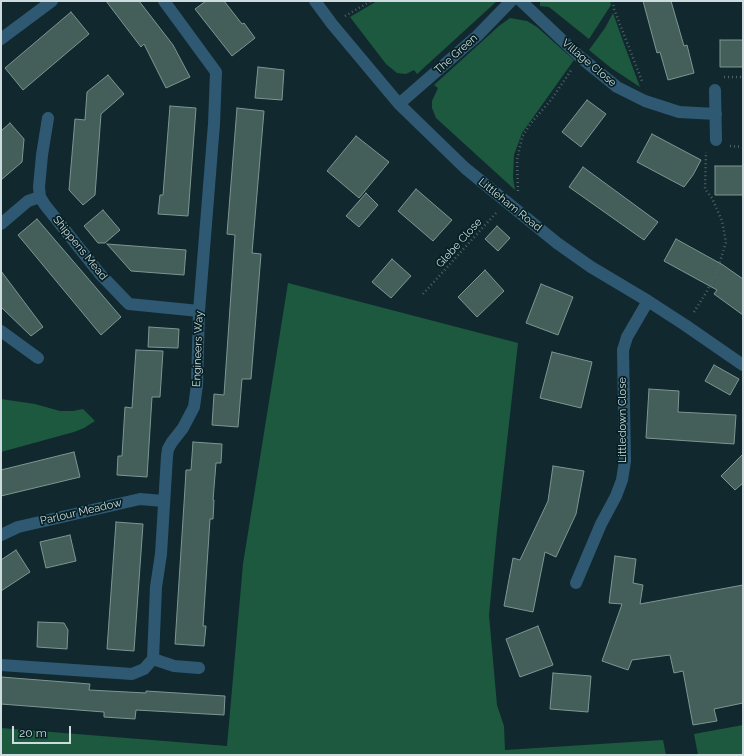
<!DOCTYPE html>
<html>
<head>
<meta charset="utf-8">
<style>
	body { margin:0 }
	#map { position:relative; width:744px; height:756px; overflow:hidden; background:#11292e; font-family:Raleway,sans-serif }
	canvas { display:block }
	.frame { position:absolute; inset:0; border:2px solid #cedcdf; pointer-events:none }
	.scale { position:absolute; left:12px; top:726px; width:59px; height:18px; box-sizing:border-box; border:2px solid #cedcdf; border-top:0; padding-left:5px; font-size:12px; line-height:14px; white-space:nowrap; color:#cedcdf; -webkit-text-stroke:3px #072024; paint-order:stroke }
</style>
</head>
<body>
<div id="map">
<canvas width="744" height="756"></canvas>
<div class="frame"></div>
<div class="scale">20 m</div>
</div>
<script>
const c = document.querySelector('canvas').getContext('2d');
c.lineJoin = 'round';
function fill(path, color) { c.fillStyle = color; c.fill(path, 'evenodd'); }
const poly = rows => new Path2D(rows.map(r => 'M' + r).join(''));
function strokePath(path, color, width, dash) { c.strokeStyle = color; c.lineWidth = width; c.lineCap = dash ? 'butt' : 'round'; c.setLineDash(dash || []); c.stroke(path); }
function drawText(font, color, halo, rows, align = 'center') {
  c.font = font + ' Raleway,sans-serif'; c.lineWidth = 3.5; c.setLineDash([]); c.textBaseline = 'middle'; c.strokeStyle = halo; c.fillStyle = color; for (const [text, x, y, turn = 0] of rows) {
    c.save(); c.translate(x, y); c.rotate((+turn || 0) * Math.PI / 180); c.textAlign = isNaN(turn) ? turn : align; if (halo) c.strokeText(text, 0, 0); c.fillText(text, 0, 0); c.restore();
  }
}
fill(poly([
	[377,1,497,1,417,74,414,70,406,74,397,73,386,64,350,17],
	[540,1,610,1,611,5,589,39,549,7,540,6],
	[613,13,624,44,640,87,611,68,589,50,605,28],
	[510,18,527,21,537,27,574,60,522,133,514,155,513,178,515,190,436,118,432,108,432,101,438,88,434,85,499,26],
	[288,283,518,343,497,531,489,615,497,705,504,726,505,750,663,740,666,755,1,755,1,728,227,746,243,564],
	[1,399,35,404,60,411,73,411,83,409,95,421,84,428,74,432,1,452],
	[743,725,743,755,698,755,694,734]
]), '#1c593f');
const building = poly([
	[106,1,139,1,173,45,190,77,166,88,144,44,141,47,106,1],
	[206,1,224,1,242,24,244,23,255,38,232,56,195,9,206,1],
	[643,1,671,1,684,46,687,45,694,73,668,80,660,52,657,53,643,1],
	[71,12,89,34,23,90,5,68,71,12],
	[720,40,743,40,743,67,720,67,720,40],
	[258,67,284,70,282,100,255,98,258,67],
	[108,75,124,94,101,114,95,195,83,205,69,190,75,119,85,120,87,92,108,75],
	[587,100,606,114,581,147,562,132,587,100],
	[170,106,196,108,188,216,158,214,160,195,163,195,170,106],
	[237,108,264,111,252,253,261,254,251,379,242,379,238,427,212,425,214,394,224,395,235,235,227,234,237,108],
	[10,123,24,139,22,162,1,180,1,131,10,123],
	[652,134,701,160,693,175,684,187,637,162,652,134],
	[356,136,389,162,359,198,327,171,356,136],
	[715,166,743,166,743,195,715,195,715,166],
	[583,167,658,222,644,240,569,187,583,167],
	[416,189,452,220,433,241,398,211,416,189],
	[366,193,378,205,359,227,346,216,366,193],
	[103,210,120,230,105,243,98,243,84,226,103,210],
	[37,219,121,317,101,335,18,235,37,219],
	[497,226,510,238,498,251,485,239,497,226],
	[676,239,723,265,743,279,743,315,714,294,717,290,664,261,676,239],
	[107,244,186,250,184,275,131,271,107,244],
	[392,259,411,276,391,298,372,282,392,259],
	[485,270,504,291,477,317,458,297,485,270],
	[1,271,43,327,31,336,1,307,1,271],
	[541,284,573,297,558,335,526,323,541,284],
	[149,327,179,329,178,348,148,347,149,327],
	[136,350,163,351,160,397,152,397,147,477,117,475,118,456,122,456,125,407,132,408,136,350],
	[552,352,592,362,581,408,540,398,552,352],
	[714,365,739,379,730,395,705,381,714,365],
	[649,389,679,391,678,412,736,415,734,444,646,438,649,389],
	[193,442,222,444,221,463,216,463,213,500,214,500,213,519,210,519,203,626,206,626,204,646,175,644,185,488,186,470,191,470,193,442],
	[74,452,80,477,1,496,1,470,74,452],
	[743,454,743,483,735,490,721,476,743,454],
	[553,466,584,471,576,514,556,557,545,552,533,612,504,606,513,558,520,560,548,501,553,466],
	[116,522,143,524,134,651,107,649,116,522],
	[70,535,76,561,46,568,40,542,70,535],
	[16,550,30,572,1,591,1,560,16,550],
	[615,556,636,559,633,583,643,585,640,604,743,585,743,703,714,709,717,721,693,725,683,671,674,673,670,655,632,660,628,670,602,661,622,604,609,603,615,556],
	[38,622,64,623,68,630,67,649,37,647,38,622],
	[538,626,553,665,520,677,506,639,538,626],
	[553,673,591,676,588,712,550,709,553,673],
	[1,677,90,684,89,690,146,693,146,691,225,696,224,715,136,710,135,719,104,717,104,712,1,704,1,677]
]);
fill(building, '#445e5a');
strokePath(building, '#7c9793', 1);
strokePath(poly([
	[613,1,614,9,642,81],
	[345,16,371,1],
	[724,77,743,77],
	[730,146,743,147],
	[518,191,517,160,522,137,531,123,551,100,572,69],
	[423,294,496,213],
	[694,312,707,291,718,268,726,242,722,221,712,198,705,189,706,152]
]), '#4e6367', 2.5, [1, 3]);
strokePath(poly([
	[164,1,216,72,214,124,199,311,197,385,194,407,183,428,172,442,168,449,167,456,161,554,156,587,153,659,174,666,199,668],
	[315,1,332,24,399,104,465,168,557,243,591,267,648,301,685,325,743,365],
	[521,1,580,57,617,87,645,101,679,112,716,114],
	[1,39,52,1],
	[715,90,716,140],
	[399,104,477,36,511,1],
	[48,118,42,155,39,187,40,197,45,205,100,274,129,304,199,311],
	[1,224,28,201,40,197],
	[1,331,38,358],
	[1,535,18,527,140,499,163,501],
	[576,583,601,524,616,496,622,480,625,461,623,350,627,337,648,301],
	[1,665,132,674,144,669,153,659]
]), '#2f5973', 12);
drawText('11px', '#cedcdf', '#072024', [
	["The Green",456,54,-42],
	["Village Close",589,63,40],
	["Littleham Road",510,205,39],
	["Glebe Close",459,243,-48],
	["Shippens Mead",80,248,51],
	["Engineers Way",198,349,-88],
	["Littledown Close",623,420,-90],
	["Parlour Meadow",81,512,-13]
]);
</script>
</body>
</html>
